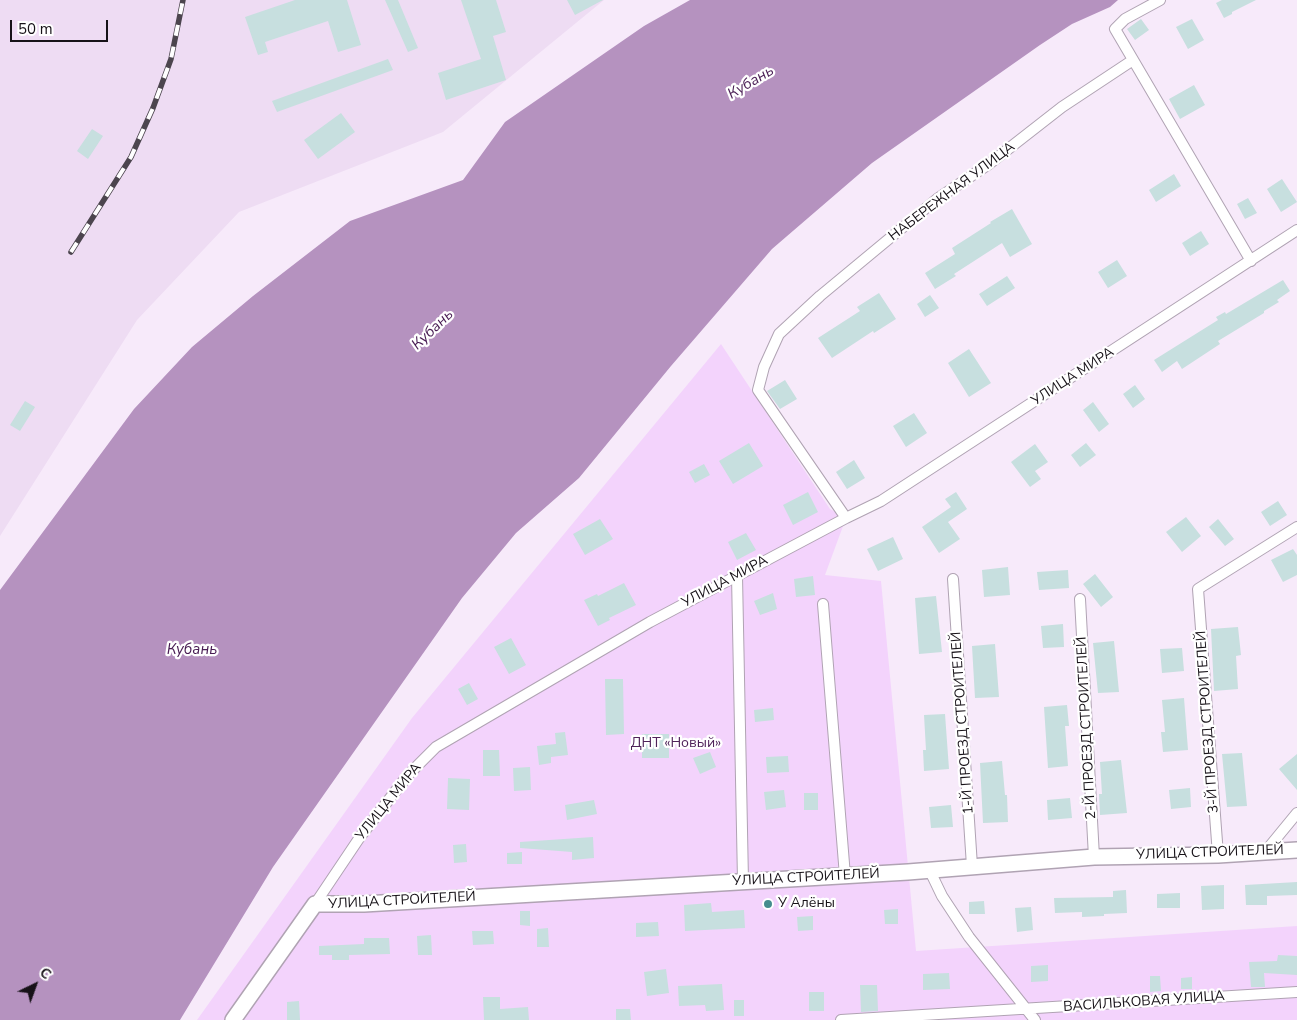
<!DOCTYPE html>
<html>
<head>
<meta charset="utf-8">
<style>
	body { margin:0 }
	#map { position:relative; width:1297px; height:1020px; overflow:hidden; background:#f7eafa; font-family:"Nunito Sans",sans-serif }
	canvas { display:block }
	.north { position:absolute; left:10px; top:960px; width:50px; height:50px; -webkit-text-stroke:4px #fff; paint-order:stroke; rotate:42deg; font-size:14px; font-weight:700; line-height:20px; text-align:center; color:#171218 }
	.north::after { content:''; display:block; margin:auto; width:18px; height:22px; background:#171218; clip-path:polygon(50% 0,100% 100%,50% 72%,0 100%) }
	.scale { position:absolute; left:10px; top:20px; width:98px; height:22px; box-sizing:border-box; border:2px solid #171218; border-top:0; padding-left:6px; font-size:15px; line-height:18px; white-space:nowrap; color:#171218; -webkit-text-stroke:4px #fff; paint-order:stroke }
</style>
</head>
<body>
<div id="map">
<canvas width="1297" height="1020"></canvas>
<div class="north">С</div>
<div class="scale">50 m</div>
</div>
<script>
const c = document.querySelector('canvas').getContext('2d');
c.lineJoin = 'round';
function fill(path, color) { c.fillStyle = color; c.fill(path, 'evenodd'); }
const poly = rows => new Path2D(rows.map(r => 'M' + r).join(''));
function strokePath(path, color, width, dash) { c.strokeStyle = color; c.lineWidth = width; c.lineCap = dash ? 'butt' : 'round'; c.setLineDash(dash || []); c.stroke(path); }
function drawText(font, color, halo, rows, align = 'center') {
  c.font = font + ' "Nunito Sans",sans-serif'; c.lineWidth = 4.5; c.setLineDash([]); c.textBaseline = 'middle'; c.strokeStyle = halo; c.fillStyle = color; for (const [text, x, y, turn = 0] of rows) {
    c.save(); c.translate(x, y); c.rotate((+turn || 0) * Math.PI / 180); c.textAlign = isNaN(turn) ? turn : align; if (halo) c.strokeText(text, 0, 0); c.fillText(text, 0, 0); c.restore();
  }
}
fill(poly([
	[0,0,604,0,443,132,239,212,137,320,0,536]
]), '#eedcf3');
fill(poly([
	[721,344,830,509,846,518,825,575,881,581,916,951,1297,926,1297,1020,197,1020,412,718]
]), '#f3d3fc');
fill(poly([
	[690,0,1118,0,1110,7,1072,24,1040,45,872,163,772,249,671,366,579,478,516,533,462,598,273,867,180,1020,0,1020,0,590,134,409,192,347,253,296,350,221,463,180,505,122,644,26]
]), '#b592bf');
fill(poly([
	[295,0,347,0,361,45,338,52,328,21,265,42,268,52,258,55,245,17],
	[385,0,398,0,418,48,408,52],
	[461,0,496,0,506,32,493,36,506,80,446,100,438,73,481,59],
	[567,0,603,0,575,15],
	[1222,0,1256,0,1232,12,1232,14,1224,18,1216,3],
	[1141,19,1149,30,1135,40,1127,29],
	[1192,19,1204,40,1188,49,1176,27],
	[388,59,393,70,277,112,272,101],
	[1194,85,1205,105,1180,119,1169,99],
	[341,113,355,132,318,159,304,140],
	[92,129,103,136,88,159,77,151],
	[1174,174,1181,186,1156,202,1149,190],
	[1282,179,1297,202,1281,212,1267,189],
	[1248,198,1257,213,1245,219,1237,204],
	[1012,209,1032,244,1010,257,1002,243,954,274,956,276,935,289,925,273,955,254,952,248,991,223,990,222],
	[1201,231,1209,244,1190,256,1182,243],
	[1117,260,1127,276,1108,288,1098,272],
	[1007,276,1015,288,987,306,979,294],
	[1283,280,1290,291,1277,300,1279,302,1264,311,1264,313,1218,341,1220,344,1182,369,1177,361,1162,372,1154,360,1218,320,1216,317,1225,312,1226,314],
	[879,293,896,319,874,333,873,331,832,358,818,338,860,311,857,307],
	[930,295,939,308,925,317,917,304],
	[969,349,991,383,969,397,948,363],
	[785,380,797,399,780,409,767,391],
	[1135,385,1145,399,1133,408,1123,394],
	[25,401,35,407,20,431,10,425],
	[1093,402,1109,424,1099,432,1083,410],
	[914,413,927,433,906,447,893,426],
	[749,443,763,466,733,484,719,461],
	[1086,443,1096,455,1080,467,1071,455],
	[1035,444,1048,462,1035,471,1041,479,1030,487,1011,462],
	[854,460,865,478,847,489,836,472],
	[704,464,710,475,695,483,689,472],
	[808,492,818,512,793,525,783,505],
	[956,492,967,509,948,522,960,539,939,553,922,527,951,507,945,499],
	[1278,501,1287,515,1270,526,1261,512],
	[1186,517,1201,536,1182,552,1166,532],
	[600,519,613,539,585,555,573,534],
	[1218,519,1234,539,1225,546,1209,527],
	[746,533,756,550,737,560,728,542],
	[893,537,903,559,878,571,867,549],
	[1293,549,1297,555,1297,575,1283,582,1271,560],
	[1008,567,1010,595,984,597,982,570],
	[1068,570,1069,588,1039,590,1037,572],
	[1095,574,1113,597,1101,607,1083,584],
	[813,576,815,595,796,597,794,579],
	[624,583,636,605,609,618,610,620,598,626,584,600,597,594,598,596],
	[773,593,777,609,760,615,754,601],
	[936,596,942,652,919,654,915,598],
	[1063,624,1064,647,1043,648,1041,626],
	[1238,627,1241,655,1236,656,1238,689,1214,691,1211,629],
	[511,638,526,665,509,674,494,647],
	[1114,641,1119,692,1098,693,1093,643],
	[995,644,999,697,975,698,972,646],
	[1182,648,1184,671,1162,673,1160,649],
	[605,679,623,679,624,734,606,735],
	[469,683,478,699,467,705,458,689],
	[1184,698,1188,750,1163,752,1161,732,1165,732,1162,700],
	[1067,705,1069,726,1065,726,1068,766,1048,768,1044,707],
	[773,708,774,720,755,722,754,710],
	[945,714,949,769,924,771,923,750,926,750,924,715],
	[565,732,568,755,551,757,551,763,539,765,537,746,556,744,555,733],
	[642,734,669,734,669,758,642,758],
	[483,750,499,750,500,776,483,776],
	[710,752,716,767,700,774,693,758],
	[1242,753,1247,806,1227,807,1222,754],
	[1297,754,1297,790,1279,769],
	[788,756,789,772,767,773,766,757],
	[1121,760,1127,813,1100,815,1099,794,1102,794,1100,762],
	[1002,761,1005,795,1007,795,1008,822,983,823,980,763],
	[530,767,531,790,514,791,513,768],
	[448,778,470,779,469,810,447,809],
	[1190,788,1191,807,1171,809,1169,790],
	[784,790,786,807,766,810,764,792],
	[804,793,818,793,818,810,804,810],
	[1070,798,1072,818,1048,820,1047,800],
	[594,800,597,814,567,820,565,805],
	[951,805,953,827,931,828,929,807],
	[593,837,594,858,572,860,572,852,520,848,520,842],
	[466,844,467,862,454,863,453,845],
	[522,852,522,864,507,864,507,853],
	[1297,882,1297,895,1267,896,1267,905,1246,905,1245,885],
	[1224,885,1224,909,1202,910,1201,886],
	[1126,890,1127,913,1104,914,1104,916,1082,917,1082,912,1055,913,1054,898,1113,897,1113,891],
	[1180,893,1180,908,1157,908,1157,894],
	[984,901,985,914,969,914,969,902],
	[711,903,712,912,744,910,745,928,685,931,684,905],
	[1031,907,1033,930,1017,932,1015,908],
	[898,909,898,924,885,924,884,910],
	[520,911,530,911,530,926,520,925],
	[813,916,813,930,798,931,797,917],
	[658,922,659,936,636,937,636,923],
	[548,928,549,947,537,947,537,929],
	[472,931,493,931,494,944,473,945],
	[431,935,432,955,418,955,417,936],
	[364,938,389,938,390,954,349,955,349,960,332,960,332,955,319,955,319,946,364,944],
	[1278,955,1297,956,1297,975,1264,973,1265,987,1251,987,1249,962,1277,961],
	[1048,965,1048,981,1031,982,1031,966],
	[666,969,669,993,647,996,644,972],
	[949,973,950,989,923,990,923,974],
	[1150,976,1160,976,1161,991,1150,992],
	[1192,977,1192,989,1181,989,1181,978],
	[722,984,724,1010,706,1011,705,1005,679,1006,678,986],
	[860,985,877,985,878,1011,861,1012],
	[809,992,824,992,824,1011,809,1011],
	[483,997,500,997,500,1009,528,1007,529,1020,484,1020],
	[734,1000,744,1000,744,1016,734,1016],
	[299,1001,300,1020,287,1020,287,1002],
	[616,1009,630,1009,631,1020,616,1020]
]), '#c7dfdf');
const street = poly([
	[1160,0,1125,19,1115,29,1251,261],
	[846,518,758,390,764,367,779,334,820,296,937,199,989,164,1062,107,1133,60],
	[737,576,743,881],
	[953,579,972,866],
	[1080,599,1094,857],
	[823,604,845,876],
	[1265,852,1297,813],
	[1218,855,1198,589,1297,527],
	[929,869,942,896,969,937,1035,1020],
	[315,904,360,837,408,775,436,747,650,622,846,518,881,501,1297,230],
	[841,1020,1297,992]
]);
const secondary = poly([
	[233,1020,315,904,364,904,908,872,1094,857,1218,855,1297,850]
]);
strokePath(street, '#b0a3b3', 12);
strokePath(secondary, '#b0a3b3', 18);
strokePath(street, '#fff', 10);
strokePath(secondary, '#fff', 15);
const rail = poly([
	[71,252,131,157,153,108,171,59,183,0]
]);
strokePath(rail, '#4c454e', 5.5);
strokePath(rail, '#fff', 4, [11]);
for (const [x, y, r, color] of [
	[768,904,5,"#458d8e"]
]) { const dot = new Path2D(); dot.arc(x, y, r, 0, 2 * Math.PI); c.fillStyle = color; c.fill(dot); strokePath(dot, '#fff', 2); }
drawText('14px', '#171218', '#fff', [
	["НАБЕРЕЖНАЯ УЛИЦА",952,192,-37],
	["УЛИЦА МИРА",1073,377,-33],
	["УЛИЦА МИРА",725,582,-28],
	["3-Й ПРОЕЗД СТРОИТЕЛЕЙ",1208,722,-94],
	["1-Й ПРОЕЗД СТРОИТЕЛЕЙ",963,723,-94],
	["2-Й ПРОЕЗД СТРОИТЕЛЕЙ",1087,728,-93],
	["УЛИЦА МИРА",389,802,-51],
	["УЛИЦА СТРОИТЕЛЕЙ",1210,853,-2],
	["УЛИЦА СТРОИТЕЛЕЙ",806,878,-3],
	["УЛИЦА СТРОИТЕЛЕЙ",402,901,-3],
	["ВАСИЛЬКОВАЯ УЛИЦА",1144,1002,-4]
]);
drawText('14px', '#4f235a', '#fff', [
	["ДНТ «Новый»",676,744]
]);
drawText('14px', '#171218', '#fff', [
	["У Алёны",778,904]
], 'left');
drawText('italic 15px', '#481c53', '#fff', [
	["Кубань",751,83,-31],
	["Кубань",433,330,-44],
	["Кубань",192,650]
]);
</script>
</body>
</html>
